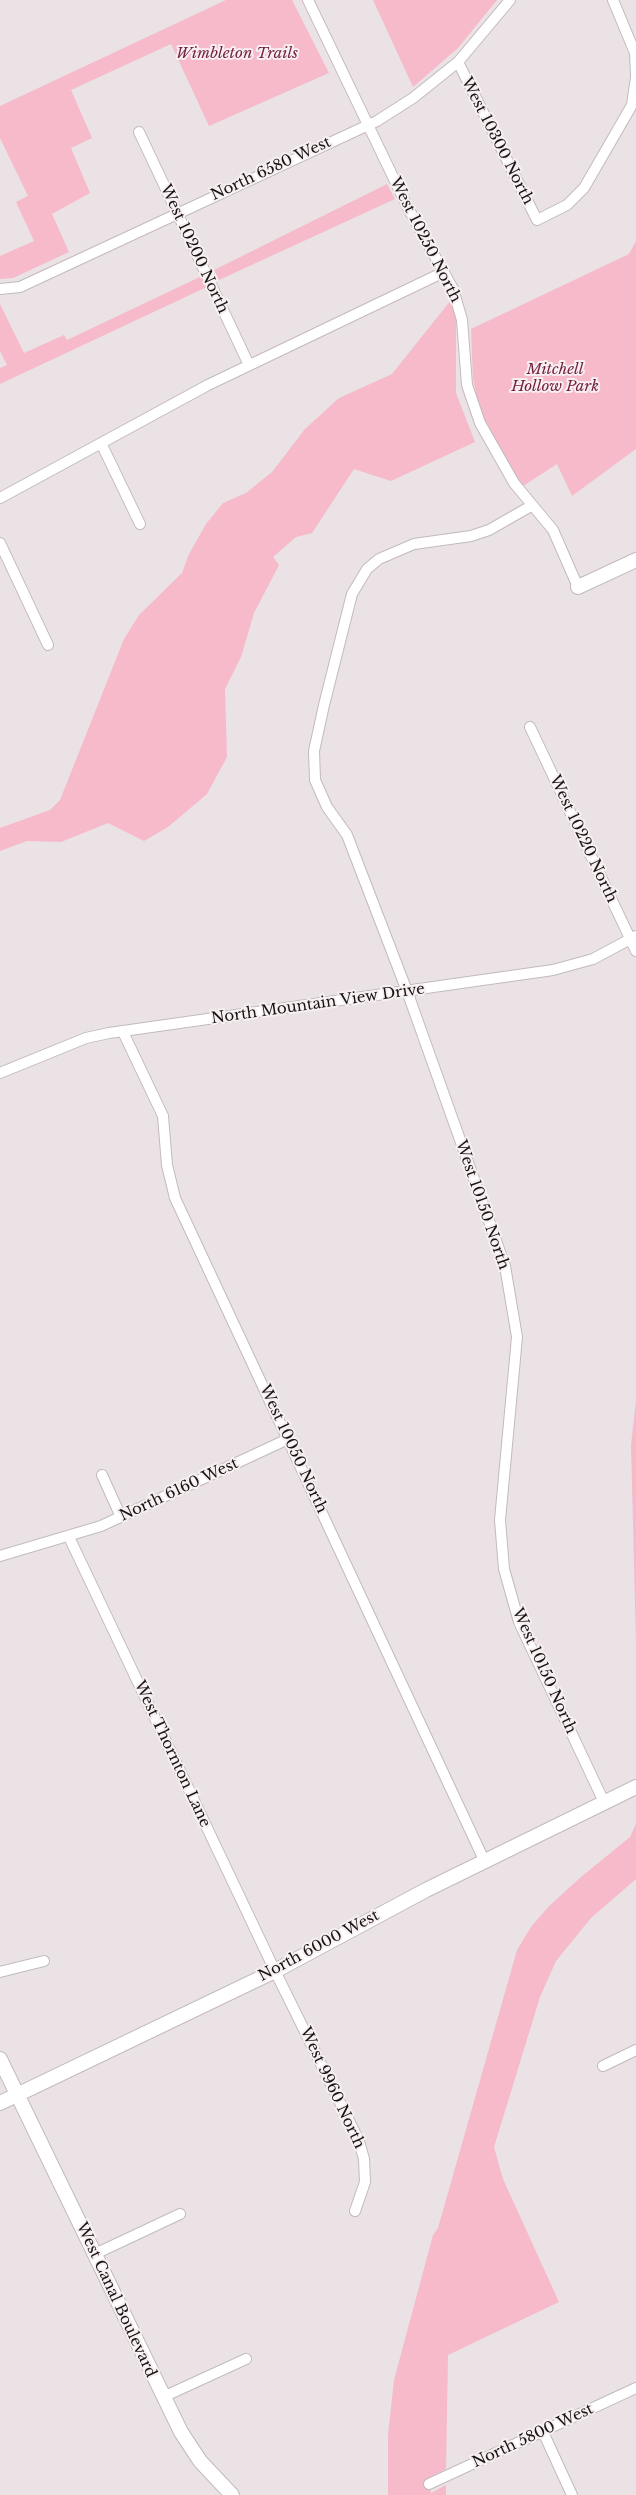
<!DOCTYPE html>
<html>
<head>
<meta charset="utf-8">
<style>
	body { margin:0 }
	canvas { display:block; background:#eae2e4 }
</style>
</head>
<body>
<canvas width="636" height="2495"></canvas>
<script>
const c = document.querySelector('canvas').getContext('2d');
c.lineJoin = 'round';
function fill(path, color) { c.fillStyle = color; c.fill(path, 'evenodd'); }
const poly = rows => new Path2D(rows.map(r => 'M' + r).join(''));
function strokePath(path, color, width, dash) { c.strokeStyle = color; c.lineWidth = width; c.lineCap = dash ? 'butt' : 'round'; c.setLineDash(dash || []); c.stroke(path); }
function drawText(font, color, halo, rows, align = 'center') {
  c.font = font + ' "Libre Baskerville",serif'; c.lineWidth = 4; c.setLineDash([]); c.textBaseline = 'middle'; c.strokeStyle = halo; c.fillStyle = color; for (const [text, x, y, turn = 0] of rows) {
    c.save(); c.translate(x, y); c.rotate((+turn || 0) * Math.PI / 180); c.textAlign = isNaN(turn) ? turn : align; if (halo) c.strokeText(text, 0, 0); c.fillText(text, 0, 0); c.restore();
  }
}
fill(poly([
	[226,0,292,0,329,73,209,126,171,44,71,90,92,138,71,148,90,193,52,214,69,252,13,278,0,279,0,256,34,241,16,202,28,196,0,138,0,106],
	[373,0,497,0,458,48,413,87],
	[387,184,395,199,219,280,214,270],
	[636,241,636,449,572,496,557,464,523,486,500,452,479,407,473,379,471,329,629,254],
	[204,275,209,286,0,384,0,368,7,365,0,351,0,304,24,353,64,335,67,340],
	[451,300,456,315,456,393,475,442,391,481,354,469,312,533,296,537,273,557,279,565,254,613,241,657,225,689,227,757,207,794,168,827,144,841,108,823,61,842,27,841,0,851,0,828,50,810,60,800,124,639,139,615,182,573,189,554,206,524,223,503,246,493,272,472,305,429,339,398,392,374],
	[636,1401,636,1641,631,1445],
	[636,1824,636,1879,591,1918,556,1961,540,1997,494,2147,503,2179,559,2302,448,2355,446,2469,428,2478,431,2493,446,2485,446,2495,388,2495,388,2435,394,2380,433,2235,438,2228,517,1950,531,1927,549,1906,581,1877,630,1837]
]), '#f6baca');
const street = poly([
	[308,0,407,206,453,289,462,320,467,385,480,423,514,483,553,530,578,587],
	[613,0,635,53,636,76],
	[458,62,537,220,567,205,584,188,632,105,636,77],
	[139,132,249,365],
	[0,289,20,287,377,121,413,98,458,62,510,0],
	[101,443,140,524],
	[0,498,208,385,444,272],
	[531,506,489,530,471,536,414,544,379,559,367,569,352,594,324,705,314,751,315,780,327,807,347,835,407,991,505,1266,517,1337,500,1520,504,1569,519,1622,604,1802],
	[0,543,48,645],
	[530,727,636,951],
	[123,1032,163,1116,167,1165,175,1198,484,1860],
	[0,1073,86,1038,109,1033,553,970,593,959,636,936],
	[102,1475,121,1517],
	[69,1537,275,1971,359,2141,364,2159,365,2182,355,2211],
	[0,1556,101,1526,288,1439],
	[0,1972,44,1961],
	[603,2066,636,2050],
	[95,2254,180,2214],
	[163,2397,246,2359],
	[543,2432,572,2495],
	[429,2484,636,2388]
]);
const secondary = poly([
	[578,587,636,560],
	[0,2059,181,2432,200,2461,232,2495],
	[0,2103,275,1971,426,1890,636,1787]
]);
strokePath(street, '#c2babc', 12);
strokePath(secondary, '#c2babc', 16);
strokePath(street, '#fff', 10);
strokePath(secondary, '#fff', 14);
drawText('italic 15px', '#741f40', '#f8eff1', [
	["Wimbleton Trails",237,54],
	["Mitchell",555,370],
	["Hollow Park",555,387]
]);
drawText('15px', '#161414', '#f8eff1', [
	["West 10300 North",497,141,63],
	["North 6580 West",271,169,-25],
	["West 10250 North",425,240,63],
	["West 10200 North",194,249,65],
	["West 10220 North",583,839,65],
	["North Mountain View Drive",318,1004,-8],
	["West 10150 North",482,1205,71],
	["West 10050 North",293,1449,65],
	["North 6160 West",179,1490,-25],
	["West 10150 North",544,1671,66],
	["West Thornton Lane",172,1754,65],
	["North 6000 West",319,1946,-28],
	["West 9960 North",332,2088,65],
	["West Canal Boulevard",116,2300,65],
	["North 5800 West",533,2436,-25]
]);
</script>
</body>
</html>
